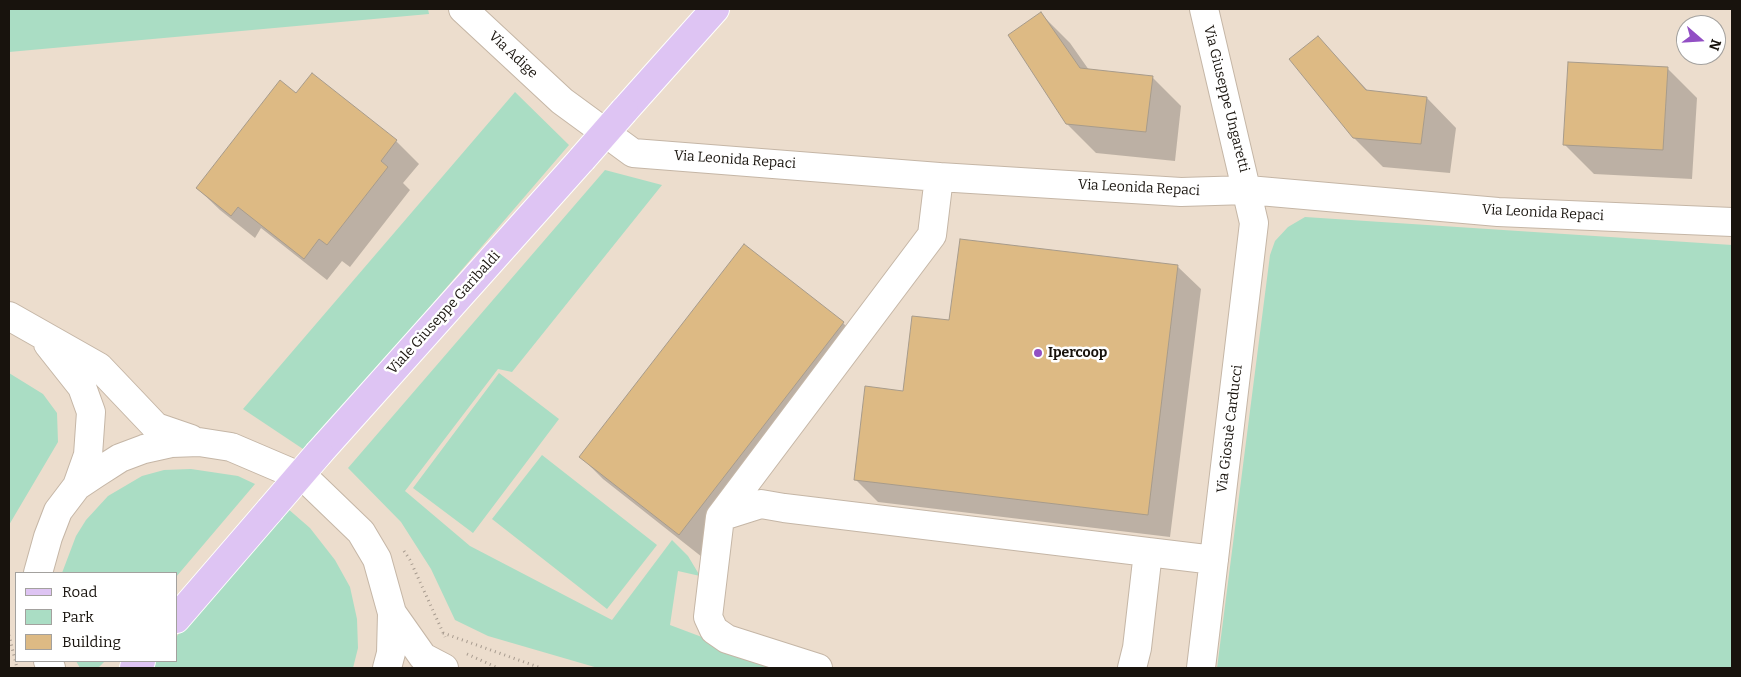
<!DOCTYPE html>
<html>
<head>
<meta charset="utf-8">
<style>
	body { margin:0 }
	#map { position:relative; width:1741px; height:677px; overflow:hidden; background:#ecddcd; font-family:Bitter,serif }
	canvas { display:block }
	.frame { position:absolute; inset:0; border:10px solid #18130d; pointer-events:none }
	.legend { position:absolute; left:15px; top:572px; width:162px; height:90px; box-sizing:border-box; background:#fff; border:1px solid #a3a19e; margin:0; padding:6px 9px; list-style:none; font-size:15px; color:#18130d }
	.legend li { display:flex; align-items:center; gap:10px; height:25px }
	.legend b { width:25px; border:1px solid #a3a19e }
	.north { position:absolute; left:1676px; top:15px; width:50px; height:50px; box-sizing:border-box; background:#fff; border:1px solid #a3a19e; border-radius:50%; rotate:109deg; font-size:14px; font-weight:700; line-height:20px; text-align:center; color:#18130d }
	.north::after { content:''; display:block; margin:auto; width:18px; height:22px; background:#924fc4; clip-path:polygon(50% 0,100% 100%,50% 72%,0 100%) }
</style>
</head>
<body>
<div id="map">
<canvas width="1741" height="677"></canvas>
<div class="frame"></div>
<ul class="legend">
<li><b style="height:6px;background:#dec4f3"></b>Road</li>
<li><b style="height:14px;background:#aaddc4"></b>Park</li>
<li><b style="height:14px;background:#ddba84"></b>Building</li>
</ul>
<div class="north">N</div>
</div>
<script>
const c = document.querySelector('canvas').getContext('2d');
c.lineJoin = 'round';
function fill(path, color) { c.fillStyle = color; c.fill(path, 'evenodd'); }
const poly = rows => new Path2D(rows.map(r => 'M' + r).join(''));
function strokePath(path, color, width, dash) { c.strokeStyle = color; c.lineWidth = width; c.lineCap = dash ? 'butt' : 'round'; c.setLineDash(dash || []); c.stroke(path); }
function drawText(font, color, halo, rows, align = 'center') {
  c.font = font + ' Bitter,serif'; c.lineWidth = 5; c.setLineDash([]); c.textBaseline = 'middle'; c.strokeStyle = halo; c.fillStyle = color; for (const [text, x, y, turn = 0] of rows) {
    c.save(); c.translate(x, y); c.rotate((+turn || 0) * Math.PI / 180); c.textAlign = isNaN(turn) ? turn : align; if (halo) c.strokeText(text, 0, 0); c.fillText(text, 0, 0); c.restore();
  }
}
fill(poly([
	[9,9,428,9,429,14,9,52],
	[515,92,569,145,306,451,243,409],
	[605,170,662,185,512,372,498,369,405,491,470,546,612,620,672,540,688,556,700,576,678,571,670,625,784,668,598,668,488,636,455,620,431,569,401,522,348,468],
	[1305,217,1732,245,1732,668,1217,668,1270,255,1275,241,1288,227],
	[9,373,43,394,57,413,58,442,9,525],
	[499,373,559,419,473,533,413,488],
	[542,455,657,545,607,609,492,519],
	[191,469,238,476,255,484,176,577,176,573,62,573,76,536,86,520,108,496,142,476,164,470],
	[287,508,310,528,335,560,350,587,357,619,358,648,353,668,150,668,156,661,176,661,176,637],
	[76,661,105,661,98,668,80,668]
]), '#aaddc4');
fill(poly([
	[1041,14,1070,43,1089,70,1152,77,1181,106,1175,161,1096,153,1067,124],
	[1318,37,1369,92,1427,98,1456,128,1450,173,1383,167,1353,137],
	[1667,68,1697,98,1692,179,1594,174,1564,144],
	[313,75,396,141,419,164,403,183,410,190,350,267,342,261,327,280,261,228,255,238,220,210,197,188,297,95],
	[961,240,1178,267,1201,289,1170,537,878,502,855,479,904,392,950,322],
	[744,246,843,323,866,346,702,557,603,479,581,457]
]), '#0003');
const building = poly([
	[1041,12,1080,68,1153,76,1146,132,1066,124,1008,35,1041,12],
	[1318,36,1366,90,1427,97,1421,144,1353,138,1289,59,1318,36],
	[1568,62,1668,67,1663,150,1563,145,1568,62],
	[312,73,397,140,381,161,388,167,327,245,319,239,304,259,238,207,231,216,196,188,280,80,296,93,312,73],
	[960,239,1178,265,1148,515,854,480,865,386,903,391,912,316,949,320,960,239],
	[744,244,844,322,679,535,579,457,744,244]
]);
fill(building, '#ddba84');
strokePath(building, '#a79b8b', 1);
const minor = poly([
	[463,9,562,101,633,153,939,177,1181,192,1248,190,1498,212,1732,222],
	[9,316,99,367,156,427,191,439],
	[48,344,82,387,91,412,88,455,77,486],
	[720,517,932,235,939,177],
	[38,573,48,537,58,511,77,486,95,474,120,458,144,449,171,443,199,442,231,447,306,479,361,532,377,559,392,613,391,653,387,668],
	[392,613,423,657,444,668],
	[48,661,51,668],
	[818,668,727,639,714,630,708,617,720,517,761,504,784,508,1214,560],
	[1132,668,1137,648,1148,552],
	[1201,668,1254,223,1204,9]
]);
const major = poly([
	[624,111,715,9],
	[319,453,582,159],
	[176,619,270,510],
	[134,668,141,661]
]);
strokePath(minor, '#c5b6a6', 30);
strokePath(major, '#fff', 30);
strokePath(poly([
	[404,551,410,560,445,637],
	[443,633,541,668],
	[9,635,17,668],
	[467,654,498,668]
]), '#a79b8f', 3, [1, 4]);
strokePath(minor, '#fff', 28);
strokePath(major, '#dec4f3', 28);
const majorBridge = poly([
	[582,159,624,111],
	[270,510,319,453]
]);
strokePath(majorBridge, '#fff', 30, []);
strokePath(majorBridge, '#dec4f3', 28);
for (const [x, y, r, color] of [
	[1038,353,5,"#924fc4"]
]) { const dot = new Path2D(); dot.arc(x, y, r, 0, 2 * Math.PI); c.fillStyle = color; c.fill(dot); strokePath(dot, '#fff', 2); }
drawText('14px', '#18130d', '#fff', [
	["Via Adige",513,55,43],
	["Via Giuseppe Ungaretti",1226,99,76],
	["Via Leonida Repaci",735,160,4],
	["Via Leonida Repaci",1139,188,3],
	["Via Leonida Repaci",1543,213,3],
	["Viale Giuseppe Garibaldi",444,313,-48],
	["Via Giosuè Carducci",1230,429,-83]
]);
drawText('bold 14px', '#18130d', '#fff', [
	["Ipercoop",1048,353]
], 'left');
</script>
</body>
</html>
